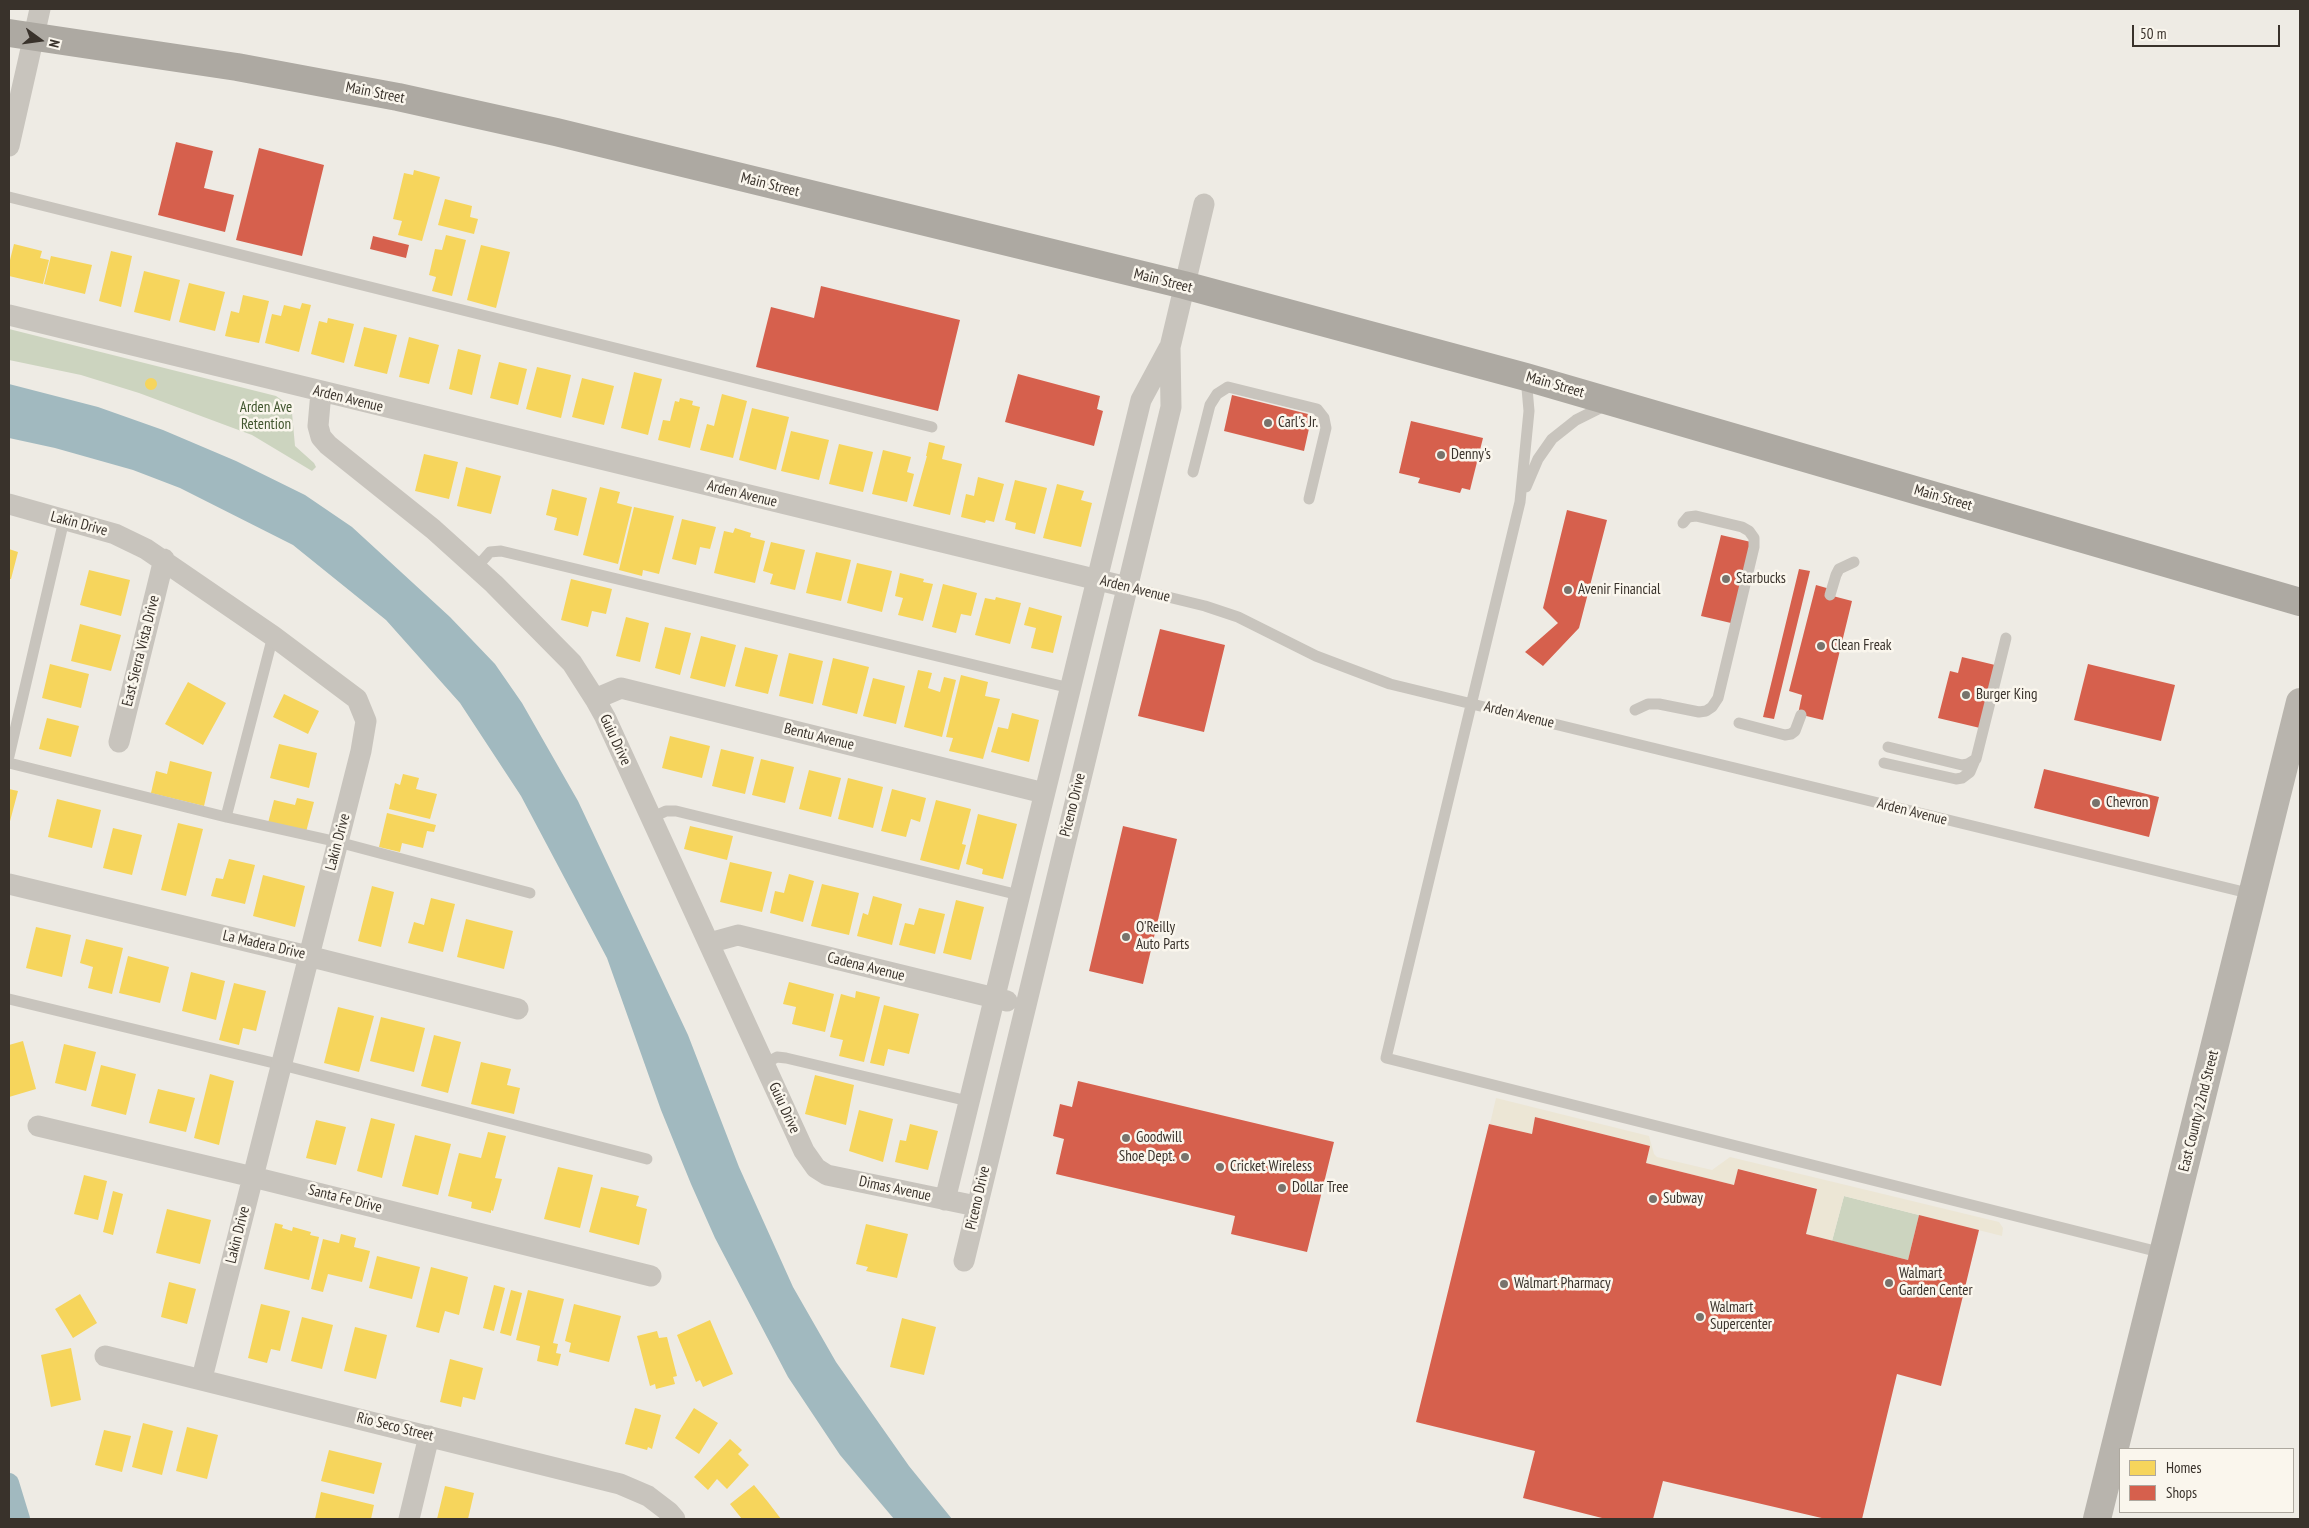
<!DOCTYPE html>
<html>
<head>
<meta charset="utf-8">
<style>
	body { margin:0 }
	#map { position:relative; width:2309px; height:1528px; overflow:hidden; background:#eeebe4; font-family:"PT Sans Narrow",sans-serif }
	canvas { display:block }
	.frame { position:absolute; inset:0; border:10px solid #39322b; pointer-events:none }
	.legend { position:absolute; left:2119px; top:1448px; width:175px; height:65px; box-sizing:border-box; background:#faf6ed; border:1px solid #ada89f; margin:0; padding:6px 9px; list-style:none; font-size:15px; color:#39322b }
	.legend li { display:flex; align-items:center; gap:10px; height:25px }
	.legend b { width:25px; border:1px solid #ada89f }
	.north { position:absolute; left:15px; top:15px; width:50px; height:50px; -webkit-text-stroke:4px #faf6ed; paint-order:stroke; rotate:104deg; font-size:14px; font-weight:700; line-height:20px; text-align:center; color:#39322b }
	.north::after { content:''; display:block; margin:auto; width:18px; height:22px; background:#39322b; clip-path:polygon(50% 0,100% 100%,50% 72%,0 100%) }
	.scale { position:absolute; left:2132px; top:25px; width:148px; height:22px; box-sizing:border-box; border:2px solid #39322b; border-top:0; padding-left:6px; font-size:15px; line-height:18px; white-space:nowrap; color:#39322b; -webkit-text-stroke:4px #faf6ed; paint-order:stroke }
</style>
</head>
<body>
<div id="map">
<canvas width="2309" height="1528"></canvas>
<div class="frame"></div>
<ul class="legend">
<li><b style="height:14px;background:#f6d55c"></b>Homes</li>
<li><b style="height:14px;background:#d6604d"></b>Shops</li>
</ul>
<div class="north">N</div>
<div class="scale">50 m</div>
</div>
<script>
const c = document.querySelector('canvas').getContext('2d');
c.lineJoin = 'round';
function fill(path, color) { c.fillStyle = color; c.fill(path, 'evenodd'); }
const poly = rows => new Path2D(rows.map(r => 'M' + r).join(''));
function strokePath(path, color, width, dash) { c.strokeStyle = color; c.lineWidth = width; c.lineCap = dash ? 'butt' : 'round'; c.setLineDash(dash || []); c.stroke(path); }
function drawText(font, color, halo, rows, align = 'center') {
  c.font = font + ' "PT Sans Narrow",sans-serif'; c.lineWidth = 5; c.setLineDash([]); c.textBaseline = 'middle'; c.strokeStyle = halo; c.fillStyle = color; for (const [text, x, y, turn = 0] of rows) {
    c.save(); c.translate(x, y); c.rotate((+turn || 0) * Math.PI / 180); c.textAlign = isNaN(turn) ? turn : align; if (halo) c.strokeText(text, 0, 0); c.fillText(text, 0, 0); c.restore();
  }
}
fill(poly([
	[9,329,276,396,286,403,292,413,295,446,314,463,316,467,312,471,252,435,139,393,81,375,9,360],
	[1844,1196,1919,1215,1908,1260,1832,1241]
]), '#ccd4bf');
fill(poly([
	[1496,1098,1649,1136,1654,1154,1657,1157,1712,1170,1730,1157,1999,1222,2003,1228,2002,1236,1844,1196,1832,1241,1806,1234,1817,1188,1738,1169,1734,1185,1646,1163,1650,1146,1535,1117,1532,1134,1490,1124]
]), '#ece6d5');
fill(poly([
	[9,384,98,407,163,430,236,461,305,495,352,527,450,617,495,664,522,703,578,801,688,1035,739,1167,793,1287,836,1362,909,1466,952,1519,894,1519,840,1455,788,1377,715,1238,691,1184,661,1110,607,958,521,796,460,703,386,620,293,545,180,488,133,470,55,448,9,438]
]), '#a1b9bf');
fill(poly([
	[414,170,440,177,422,241,398,235,402,221,393,219,404,173,413,175],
	[445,199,472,206,470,217,478,219,474,234,438,225],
	[446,235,466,240,452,296,432,291,436,277,429,275,435,249,442,250],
	[14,244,42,251,40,258,49,260,43,284,9,276,9,264],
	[481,245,510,252,496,308,467,300],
	[111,251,132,256,121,307,99,301],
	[51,256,92,265,85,294,44,284],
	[144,271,180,280,170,321,134,312],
	[189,283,225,292,215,331,179,322],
	[243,295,269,301,259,343,225,336,231,311,239,313],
	[302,303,311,305,299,352,265,343,272,314,281,316,284,305,300,309],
	[328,318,354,324,344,363,311,354,319,321,327,323],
	[364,327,397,335,387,374,354,366],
	[409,337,439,345,429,384,399,377],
	[458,349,481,355,472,395,449,389],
	[499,362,527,369,518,405,490,398],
	[537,367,571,375,561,418,526,409],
	[634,372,662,379,648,435,621,428],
	[582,378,614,386,604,425,572,417],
	'145 384a6 6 0 1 1 12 0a6 6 0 1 1-12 0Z',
	[722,394,747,401,733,458,700,450,707,424,714,426],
	[680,398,693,401,692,405,700,407,690,448,658,440,663,420,670,421,675,401,679,402],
	[752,408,789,417,776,470,739,460],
	[791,431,829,440,819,480,781,471],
	[929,442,945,446,942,459,962,464,950,515,913,506,927,456,926,456],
	[839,444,873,452,863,492,829,484],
	[883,450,911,457,907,472,914,474,907,502,872,494],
	[424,454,458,462,449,499,415,491],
	[466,467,501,476,491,514,457,506],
	[978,477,1004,484,994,522,986,520,985,523,961,517,966,494,974,496],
	[1015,480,1047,488,1035,534,1015,529,1016,523,1005,520],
	[1057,484,1084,491,1081,500,1092,503,1081,547,1043,538],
	[600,487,620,492,617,503,632,507,618,564,583,555],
	[552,489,587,498,578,536,554,530,557,518,546,515],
	[634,507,674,516,659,574,643,570,642,576,619,570],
	[682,519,716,527,710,549,700,547,696,565,672,559],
	[735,528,751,533,750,537,765,541,755,583,714,573,724,531,733,533],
	[771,542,805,550,795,590,770,584,773,574,763,571],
	[9,549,18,552,11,579,9,579],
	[816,552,851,560,841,601,806,593],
	[857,563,892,571,882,612,847,603],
	[89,570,130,580,121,616,80,605],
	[900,573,924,579,923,582,933,584,923,621,898,615,903,598,895,596],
	[571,579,612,589,606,614,592,611,588,627,561,620],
	[943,584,977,593,971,616,961,614,956,633,932,627],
	[996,597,1021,603,1010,644,975,635,985,598,995,600],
	[1029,607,1062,616,1053,653,1031,648,1036,628,1024,625],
	[626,617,649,623,640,662,616,656],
	[80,624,121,635,111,671,71,661],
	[665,627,691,633,680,675,655,668],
	[701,636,736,645,725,687,690,678],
	[745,647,778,655,768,694,735,686],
	[789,653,823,661,813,704,779,696],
	[833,658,869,667,857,714,822,705],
	[50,664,89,674,81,708,42,698],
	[918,670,932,673,928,688,940,692,944,677,956,680,942,737,904,727],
	[961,675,988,682,985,696,1000,699,983,759,949,751,953,738,946,737],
	[873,678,905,686,896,724,863,716],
	[188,682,226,703,203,745,165,724],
	[284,694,319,711,308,734,273,717],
	[1012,713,1039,720,1029,762,991,752,998,727,1008,729],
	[47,718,79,726,71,757,39,749],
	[670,736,710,746,702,778,662,768],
	[279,744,317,753,309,788,270,778],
	[721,749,754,757,745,794,712,786],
	[761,759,794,767,785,803,752,795],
	[170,761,212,772,204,806,151,793,156,771,167,774],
	[809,770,841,778,831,817,799,809],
	[403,774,419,778,416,789,437,794,430,819,389,809,395,783,400,785],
	[848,778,883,787,873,828,838,819],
	[9,789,18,791,9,825],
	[892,789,926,798,920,822,911,819,906,837,881,831],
	[297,798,314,802,306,832,268,823,274,800,295,805],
	[57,799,101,810,92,848,48,837],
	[936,800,971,809,962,844,966,845,959,870,920,860],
	[387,813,436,825,434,832,427,831,423,848,402,843,400,852,379,847],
	[978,814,1017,824,1003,879,982,874,983,869,966,864],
	[178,823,203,829,186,896,161,890],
	[690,826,733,836,727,860,684,849],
	[113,828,142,835,132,875,103,868],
	[229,859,255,865,245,904,211,896,216,878,223,879],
	[730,862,772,872,762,912,720,902],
	[789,874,814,881,803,922,770,913,775,891,784,893],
	[263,875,305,886,295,927,253,916],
	[822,884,859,893,849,935,811,926],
	[372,886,394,892,381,947,358,941],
	[873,896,902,904,892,945,857,936,863,913,868,915],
	[431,898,455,904,443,952,408,943,414,922,424,925],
	[956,900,984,907,971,960,943,953],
	[919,908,945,914,935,954,899,945,905,923,914,925],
	[466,919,513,931,504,969,457,957],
	[36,927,71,935,62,977,26,968],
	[86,939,123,948,112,994,88,988,93,967,80,963],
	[128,956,169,967,160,1003,119,993],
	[191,972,225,981,216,1020,182,1011],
	[789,982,834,994,825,1032,792,1024,796,1007,783,1004],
	[234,983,266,991,256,1031,243,1028,239,1045,219,1040],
	[856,991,880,997,864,1062,839,1056,843,1040,830,1037,841,994,855,998],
	[884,1005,919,1014,909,1054,888,1049,884,1066,870,1063],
	[338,1007,374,1016,359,1072,324,1063],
	[381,1017,425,1028,414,1072,370,1061],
	[434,1035,461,1042,448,1093,421,1086],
	[23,1041,36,1089,9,1097,9,1045],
	[64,1044,96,1052,86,1091,55,1083],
	[481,1062,511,1069,507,1085,520,1088,514,1114,471,1104],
	[101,1065,136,1074,126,1115,91,1106],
	[210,1074,234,1081,219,1145,194,1138],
	[815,1075,854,1085,846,1125,805,1114],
	[158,1089,195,1098,186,1132,149,1123],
	[859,1110,893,1119,883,1162,849,1151],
	[371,1118,395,1124,382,1178,357,1171],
	[316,1120,346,1127,336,1165,306,1158],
	[910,1124,938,1131,928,1170,895,1162,900,1140,906,1141],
	[488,1132,506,1136,495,1178,502,1179,493,1211,491,1210,491,1213,471,1208,472,1202,448,1196,459,1153,481,1158],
	[415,1135,451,1144,438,1195,402,1186],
	[558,1167,593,1175,580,1228,544,1219],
	[84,1175,107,1181,98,1220,74,1214],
	[601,1187,639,1196,636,1206,647,1209,639,1245,589,1232],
	[113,1191,123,1194,113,1235,103,1232],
	[167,1209,211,1220,200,1264,156,1253],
	[275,1223,283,1225,282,1228,292,1231,293,1227,311,1232,310,1235,319,1237,309,1280,264,1269],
	[866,1224,908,1234,897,1278,866,1271,868,1267,856,1264],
	[341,1234,356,1238,354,1247,370,1251,362,1282,328,1274,323,1292,311,1289,323,1239,339,1243],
	[377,1256,420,1267,412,1299,369,1288],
	[431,1267,468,1277,459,1315,445,1311,439,1333,416,1327],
	[169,1282,196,1289,187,1324,161,1317],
	[494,1285,505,1288,494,1331,483,1328],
	[511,1290,522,1293,511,1336,500,1333],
	[528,1290,564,1299,553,1343,558,1344,556,1353,561,1354,558,1366,537,1361,540,1346,516,1340],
	[80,1294,97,1323,73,1338,55,1309],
	[261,1304,290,1311,280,1351,271,1349,267,1363,248,1358],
	[574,1304,621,1316,609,1362,569,1352,571,1343,565,1341],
	[302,1317,333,1325,322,1369,291,1361],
	[902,1318,936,1327,924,1375,890,1367],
	[710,1320,733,1374,703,1387,700,1380,696,1382,677,1335],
	[355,1327,387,1335,376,1379,344,1371],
	[657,1331,659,1338,667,1337,677,1376,673,1377,675,1384,656,1389,655,1384,650,1386,637,1336],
	[71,1348,81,1400,51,1407,41,1355],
	[450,1359,483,1368,475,1400,463,1397,461,1407,440,1402],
	[635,1408,661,1415,652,1449,648,1447,647,1450,625,1444],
	[694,1408,718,1423,699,1454,675,1438],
	[143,1423,173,1431,162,1475,132,1467],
	[187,1427,218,1435,207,1479,176,1471],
	[104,1430,131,1436,122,1472,95,1465],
	[730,1439,742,1450,738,1454,749,1465,727,1489,717,1479,708,1490,694,1477],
	[329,1450,382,1463,374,1494,321,1481],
	[754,1485,768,1502,781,1519,742,1519,730,1504],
	[445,1486,474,1493,468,1519,437,1519],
	[321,1492,374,1505,371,1519,315,1519]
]), '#f6d55c');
fill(poly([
	[176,142,213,151,204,188,234,195,225,232,158,215],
	[259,148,324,165,302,256,236,240],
	[373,236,409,245,406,258,370,249],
	[821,286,960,320,938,411,756,367,771,307,814,318],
	[1018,374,1100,396,1097,409,1103,411,1094,446,1005,422],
	[1232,395,1312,415,1304,451,1224,431],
	[1411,421,1483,438,1470,490,1462,488,1460,493,1418,483,1420,478,1399,473],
	[1567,510,1607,520,1579,628,1543,666,1525,652,1558,623,1543,608],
	[1721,535,1751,542,1731,623,1701,616],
	[1799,569,1810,571,1774,719,1763,717],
	[1816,585,1830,589,1829,595,1852,601,1823,720,1798,714,1802,695,1789,691],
	[1160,629,1225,645,1204,732,1138,716],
	[1962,657,1995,665,1980,728,1938,718,1950,671,1958,673],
	[2088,664,2175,685,2161,741,2074,720],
	[2044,769,2159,797,2149,837,2034,808],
	[1123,826,1177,839,1143,984,1089,971],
	[1078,1081,1334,1142,1307,1252,1231,1234,1235,1216,1056,1174,1064,1139,1053,1136,1060,1104,1072,1107],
	[1535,1117,1650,1146,1646,1163,1734,1185,1738,1169,1817,1189,1806,1234,1908,1260,1919,1215,1979,1230,1941,1386,1897,1374,1862,1519,1826,1519,1663,1481,1653,1519,1606,1519,1523,1498,1535,1451,1416,1422,1489,1124,1532,1134]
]), '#d6604d');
strokePath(poly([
	[9,1483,20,1519]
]), '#a1b9bf', 20);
strokePath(poly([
	[9,197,932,427],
	[1526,377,1529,411,1520,502,1386,1058,2163,1253],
	[1193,472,1210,405,1217,394,1228,387,1317,409,1324,418,1326,428,1309,499],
	[1526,487,1538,459,1552,439,1576,420,1606,405],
	[476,568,490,552,501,551,1070,688],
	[1127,587,1205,606,1238,617,1316,656,1390,684,2252,894],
	[1830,595,1836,575,1839,569,1854,562],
	[1635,710,1648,704,1659,704,1699,712,1706,711,1712,707,1718,698,1754,547,1754,538,1749,531,1742,527,1696,516,1688,517,1683,523],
	[1739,723,1785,735,1791,734,1795,731,1801,715],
	[1888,747,1962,765,1968,764,1976,759,2006,638],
	[9,756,64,520],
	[9,763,226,817,338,842,530,893],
	[1884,763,1956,779,1962,778,1970,772,1975,760],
	[226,817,273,636],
	[651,818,666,811,676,811,1019,895],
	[9,999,282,1065,647,1159],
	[764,1064,777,1057,786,1058,968,1101]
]), '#c8c4bd', 11);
strokePath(poly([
	[9,146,40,9],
	[9,315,1127,587],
	[321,392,318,426,321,437,328,445,433,529,494,584,572,663,595,699,605,717,804,1151,816,1168,827,1175,976,1206],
	[9,504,115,534,146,549,273,636,357,699,366,721,361,751,202,1378],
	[595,699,621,688,1044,793],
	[119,742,164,559],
	[9,884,308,956,518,1009],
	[709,943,738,935,1007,1001],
	[38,1126,253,1177,651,1276],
	[945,1200,1141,400,1169,348],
	[964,1261,1171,407,1170,347,1204,204],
	[105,1356,620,1484,648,1496,669,1512,675,1519],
	[409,1519,429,1436]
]), '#c8c4bd', 21);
strokePath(poly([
	[2097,1519,2300,702]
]), '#b8b4ad', 28);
strokePath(poly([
	[9,33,237,67,398,97,556,132,1184,285,1526,377,2300,602]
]), '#ada9a2', 28);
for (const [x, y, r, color] of [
	[1268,423,5,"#78736c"],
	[1441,455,5,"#78736c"],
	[1726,579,5,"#78736c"],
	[1568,590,5,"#78736c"],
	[1821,646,5,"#78736c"],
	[1966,695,5,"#78736c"],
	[2096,803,5,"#78736c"],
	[1126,937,5,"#78736c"],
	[1126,1138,5,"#78736c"],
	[1185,1157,5,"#78736c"],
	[1220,1167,5,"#78736c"],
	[1282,1188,5,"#78736c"],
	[1653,1199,5,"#78736c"],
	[1889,1283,5,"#78736c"],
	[1504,1284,5,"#78736c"],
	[1700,1317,5,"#78736c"]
]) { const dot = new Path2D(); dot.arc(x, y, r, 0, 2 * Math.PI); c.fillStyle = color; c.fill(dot); strokePath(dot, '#faf6ed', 2); }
drawText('15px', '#39322b', '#faf6ed', [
	["Main Street",375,93,11],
	["Main Street",770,185,14],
	["Main Street",1163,281,14],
	["Main Street",1555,385,16],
	["Arden Avenue",348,399,14],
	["Arden Avenue",742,494,14],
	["Main Street",1943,498,16],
	["Lakin Drive",79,524,15],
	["Arden Avenue",1135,589,14],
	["East Sierra Vista Drive",141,651,-76],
	["Arden Avenue",1519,715,14],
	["Bentu Avenue",819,737,14],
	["Guiu Drive",615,740,65],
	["Piceno Drive",1073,805,-76],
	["Arden Avenue",1912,812,14],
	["Lakin Drive",338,842,-75],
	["La Madera Drive",264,945,13],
	["Cadena Avenue",866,967,14],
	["Guiu Drive",784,1108,65],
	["East County 22nd Street",2199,1111,-76],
	["Dimas Avenue",895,1189,12],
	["Piceno Drive",978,1198,-77],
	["Santa Fe Drive",345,1199,14],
	["Lakin Drive",238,1235,-76],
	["Rio Seco Street",395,1427,14]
]);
drawText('15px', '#41562f', '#faf6ed', [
	["Arden Ave",266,408],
	["Retention",266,425]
]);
drawText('15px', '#39322b', '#faf6ed', [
	["Carl's Jr.",1278,423],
	["Denny's",1451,455],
	["Starbucks",1736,579],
	["Avenir Financial",1578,590],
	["Clean Freak",1831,646],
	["Burger King",1976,695],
	["Chevron",2106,803],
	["O'Reilly",1136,928],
	["Auto Parts",1136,945],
	["Goodwill",1136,1138],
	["Shoe Dept.",1175,1157,"right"],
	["Cricket Wireless",1230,1167],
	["Dollar Tree",1292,1188],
	["Subway",1663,1199],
	["Walmart",1899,1274],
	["Garden Center",1899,1291],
	["Walmart Pharmacy",1514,1284],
	["Walmart",1710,1308],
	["Supercenter",1710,1325]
], 'left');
</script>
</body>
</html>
